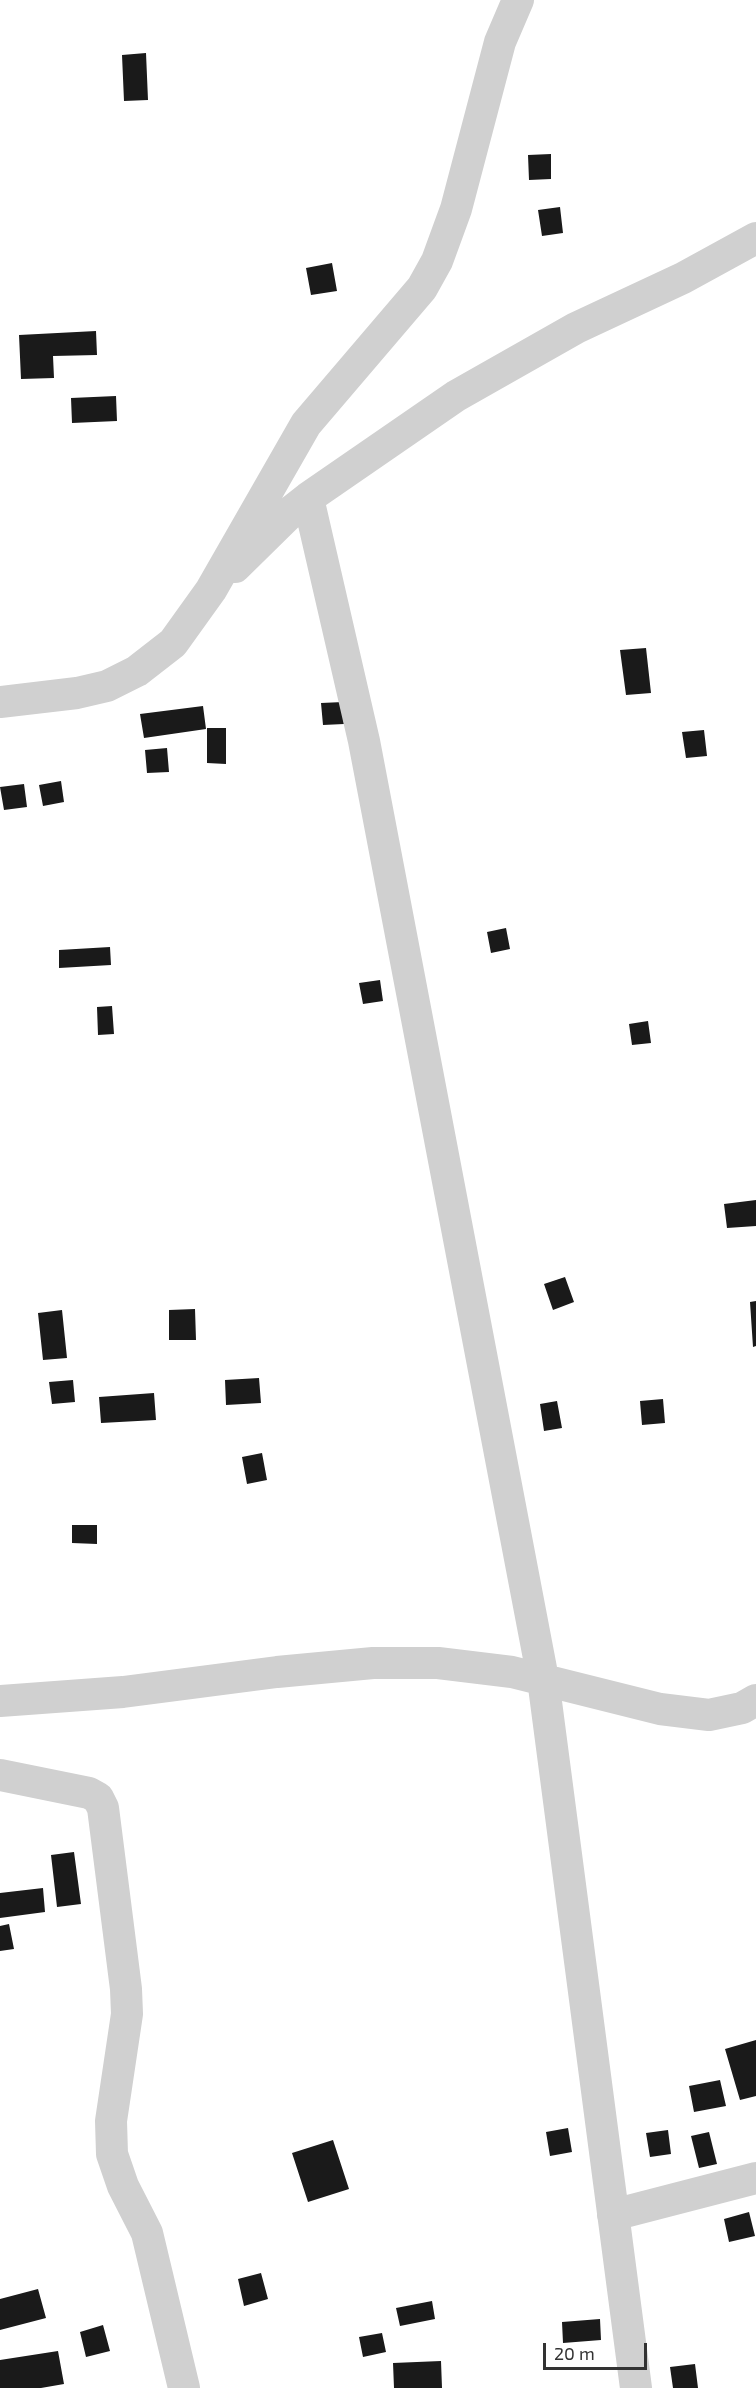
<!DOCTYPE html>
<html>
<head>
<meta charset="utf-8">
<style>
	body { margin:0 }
	#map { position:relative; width:756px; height:2388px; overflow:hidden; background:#fff; font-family:"Exo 2",sans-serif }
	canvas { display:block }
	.scale { position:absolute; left:543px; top:2343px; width:104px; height:27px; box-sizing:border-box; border:3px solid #333; border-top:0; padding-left:8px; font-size:18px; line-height:21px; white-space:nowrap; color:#333; -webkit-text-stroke:4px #fff; paint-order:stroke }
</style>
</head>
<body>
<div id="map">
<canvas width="756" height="2388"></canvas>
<div class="scale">20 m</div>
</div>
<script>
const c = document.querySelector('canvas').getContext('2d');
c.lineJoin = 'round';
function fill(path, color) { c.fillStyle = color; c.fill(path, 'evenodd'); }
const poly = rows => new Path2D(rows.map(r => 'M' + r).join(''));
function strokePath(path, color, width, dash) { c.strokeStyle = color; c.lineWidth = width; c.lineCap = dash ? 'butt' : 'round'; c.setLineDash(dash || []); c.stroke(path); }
fill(poly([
	[146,53,148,100,124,101,122,55],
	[551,154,551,179,529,180,528,155],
	[560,207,563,233,542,236,538,210],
	[332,263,337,291,311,295,306,268],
	[96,331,97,355,53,356,54,378,21,379,19,335],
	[116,396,117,421,72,423,71,398],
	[646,648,651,693,626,695,620,650],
	[343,702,344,724,323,725,321,703],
	[203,706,206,729,144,738,140,714],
	[207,728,226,728,226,764,207,763],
	[704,730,707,756,686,758,682,732],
	[167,748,169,772,147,773,145,750],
	[61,781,64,802,43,806,39,785],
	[24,784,27,807,4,810,0,787],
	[506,928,510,949,491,953,487,932],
	[110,947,111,965,59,968,59,950],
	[380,980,383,1001,363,1004,359,983],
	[112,1006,114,1034,98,1035,97,1007],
	[648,1021,651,1043,632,1045,629,1024],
	[756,1200,756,1226,727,1228,724,1204],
	[565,1277,574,1302,553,1310,544,1284],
	[756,1301,756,1346,753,1347,750,1302],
	[195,1309,196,1340,169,1340,169,1310],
	[62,1310,67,1358,43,1360,38,1313],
	[259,1378,261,1403,226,1405,225,1380],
	[73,1380,75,1402,52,1404,49,1382],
	[154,1393,156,1420,101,1423,99,1397],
	[663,1399,665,1423,642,1425,640,1401],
	[557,1401,562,1428,544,1431,540,1404],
	[262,1453,267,1480,247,1484,242,1457],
	[72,1525,97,1525,97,1544,72,1543],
	[74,1852,81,1904,57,1907,51,1855],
	[43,1888,45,1912,0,1918,0,1893],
	[9,1924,14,1949,0,1951,0,1926],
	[756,2040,756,2096,740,2100,725,2049],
	[720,2080,726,2106,694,2112,689,2086],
	[568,2128,572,2152,550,2156,546,2132],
	[668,2130,671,2154,650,2157,646,2133],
	[709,2132,717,2164,699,2168,691,2136],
	[333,2140,349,2189,308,2202,292,2153],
	[749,2212,755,2236,729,2242,724,2219],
	[261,2273,268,2299,244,2306,238,2279],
	[38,2289,46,2318,0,2330,0,2299],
	[432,2301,435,2319,400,2326,396,2308],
	[600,2319,601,2340,563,2343,562,2322],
	[103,2325,110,2351,86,2357,80,2332],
	[382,2333,386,2352,363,2357,359,2337],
	[58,2351,64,2384,41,2388,0,2388,0,2360],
	[441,2361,442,2388,394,2388,393,2363],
	[695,2364,698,2388,673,2388,670,2367]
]), '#1a1a1a');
strokePath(poly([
	[308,498,364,741,543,1679,636,2388],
	[235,567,294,509,308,498,456,396,576,328,683,278,756,238],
	[0,702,77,693,107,686,137,671,173,643,211,590,306,424,422,288,437,261,456,209,500,42,518,0],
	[0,1701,123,1692,277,1672,373,1663,438,1663,512,1672,660,1709,709,1715,742,1708,756,1700],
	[0,1775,89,1793,98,1798,103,1808,126,1989,127,2014,111,2121,112,2154,123,2186,147,2233,184,2388],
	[613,2215,756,2178]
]), '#d0d0d0', 32);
</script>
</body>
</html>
